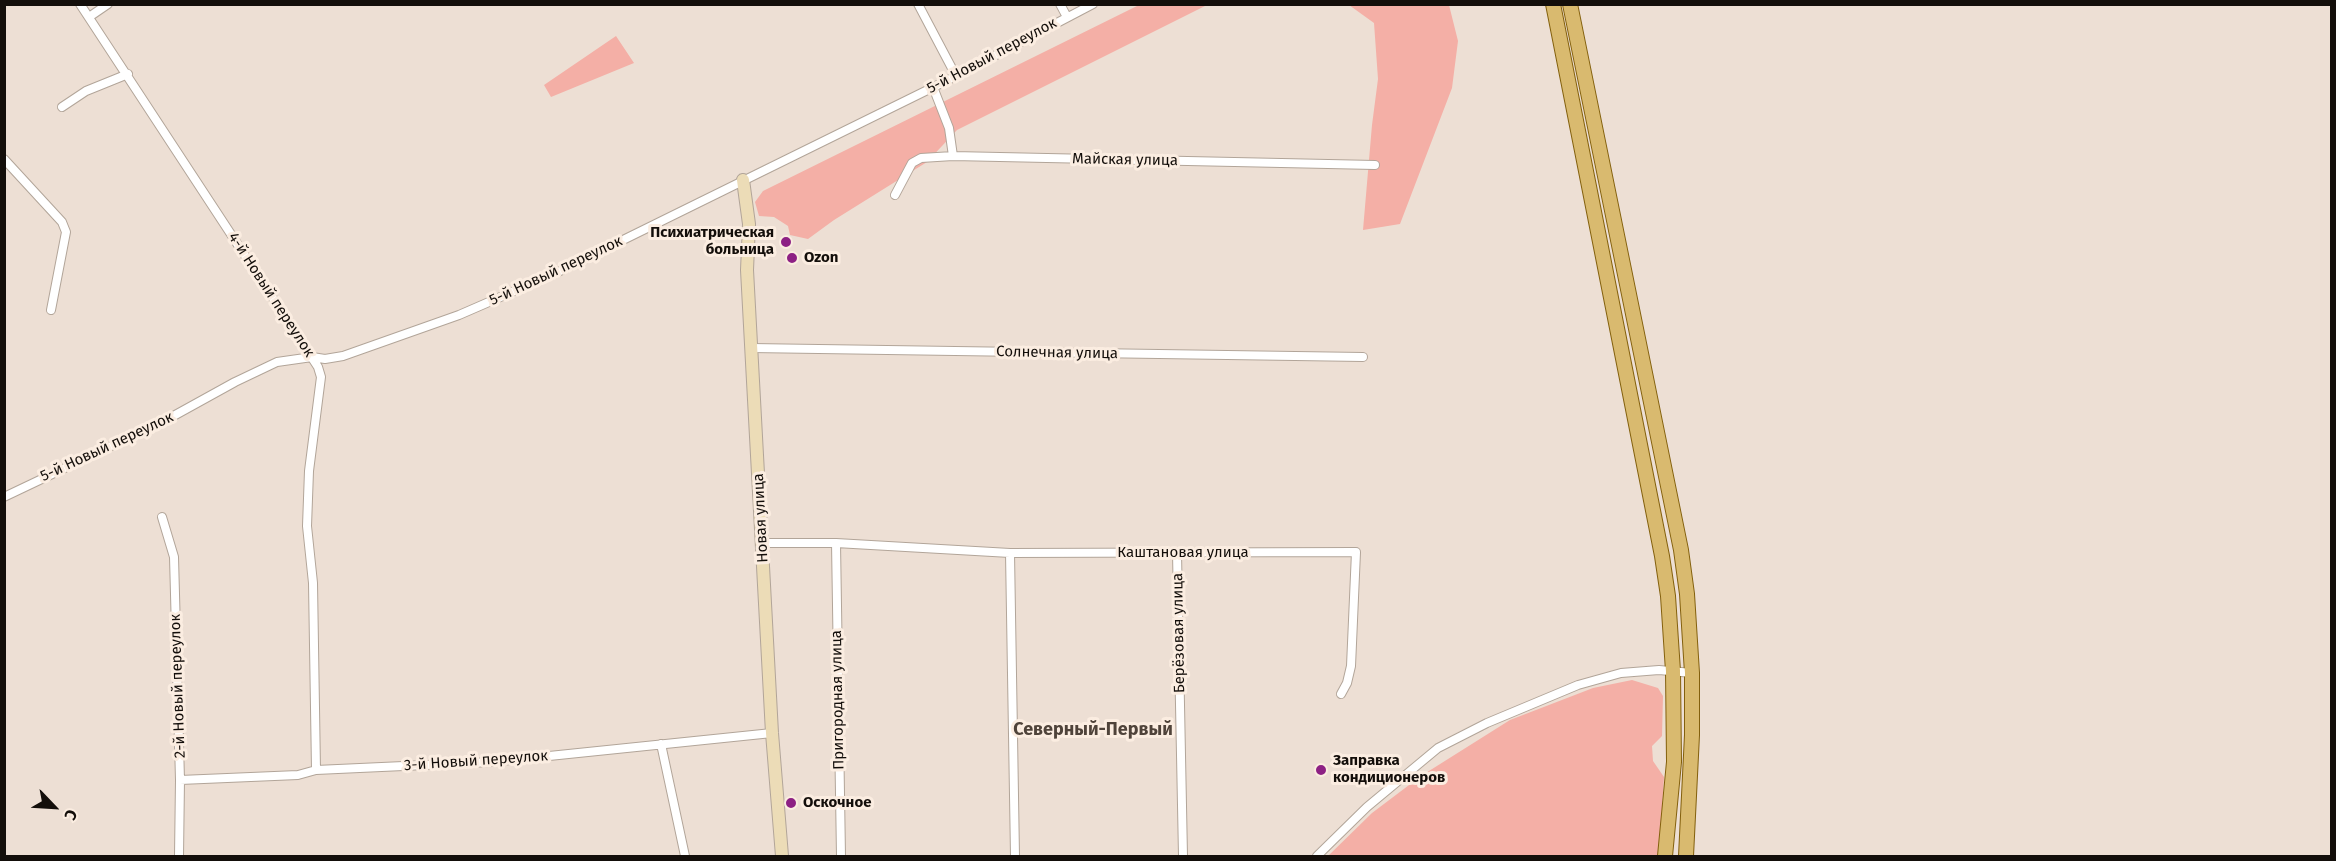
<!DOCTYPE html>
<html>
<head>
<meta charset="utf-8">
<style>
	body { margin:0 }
	#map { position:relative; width:2336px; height:861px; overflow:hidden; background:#eddfd4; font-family:"Fira Sans",sans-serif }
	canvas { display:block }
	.frame { position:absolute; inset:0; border:6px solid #130e0a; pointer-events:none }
	.north { position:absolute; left:24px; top:777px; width:60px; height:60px; -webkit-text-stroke:4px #fbede1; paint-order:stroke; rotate:115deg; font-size:16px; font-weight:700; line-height:24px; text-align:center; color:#130e0a }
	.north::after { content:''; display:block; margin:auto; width:21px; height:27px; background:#130e0a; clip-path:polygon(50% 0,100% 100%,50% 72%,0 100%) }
</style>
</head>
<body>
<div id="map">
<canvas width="2336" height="861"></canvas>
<div class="frame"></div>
<div class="north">С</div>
</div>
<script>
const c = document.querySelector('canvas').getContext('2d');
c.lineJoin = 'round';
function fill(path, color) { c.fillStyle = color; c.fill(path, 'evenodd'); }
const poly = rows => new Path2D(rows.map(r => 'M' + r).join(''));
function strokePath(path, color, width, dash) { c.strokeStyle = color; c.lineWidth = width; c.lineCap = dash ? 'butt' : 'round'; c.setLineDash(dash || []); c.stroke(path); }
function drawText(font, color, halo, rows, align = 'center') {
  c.font = font + ' "Fira Sans",sans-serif'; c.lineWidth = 6; c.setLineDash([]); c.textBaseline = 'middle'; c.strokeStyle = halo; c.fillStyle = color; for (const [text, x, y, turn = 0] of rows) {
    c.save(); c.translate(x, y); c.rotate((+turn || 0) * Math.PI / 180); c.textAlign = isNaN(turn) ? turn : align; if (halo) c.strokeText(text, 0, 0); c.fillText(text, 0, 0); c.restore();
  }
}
fill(poly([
	[1139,5,1207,5,957,130,927,162,834,220,808,239,790,235,788,226,774,217,759,216,755,202,763,191],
	[1349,5,1449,5,1458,41,1452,88,1400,224,1363,230,1372,125,1378,79,1374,23],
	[616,36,634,63,551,97,544,85],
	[1632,680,1658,688,1663,696,1662,736,1652,746,1653,761,1664,777,1659,856,1328,856,1372,813,1421,776,1510,720,1593,688]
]), '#f4afa6');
const street = poly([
	[80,4,318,367,321,377,309,471,307,526,313,583,316,770],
	[918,4,956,76],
	[1060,4,1067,17],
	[89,17,108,4],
	[933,87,949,128,953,156],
	[62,107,86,91,128,74],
	[4,159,62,222,66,232,51,310],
	[895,195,912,163,921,158,953,156,1375,165],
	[751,348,1363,357],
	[4,497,168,419,235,382,277,362,312,357,325,359,343,356,459,315,558,272,956,76,1093,4],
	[162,517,174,557,180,780,179,856],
	[763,543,836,543,1010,553,1356,552,1351,666,1347,683,1341,694],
	[836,543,841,856],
	[1010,553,1015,856],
	[1177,553,1183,856],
	[661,744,685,856],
	[180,780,298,775,316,770,491,762,772,733],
	[1317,856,1367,807,1438,748,1487,723,1578,685,1621,673,1659,670,1692,673]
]);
const secondary = poly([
	[743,180,749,224,747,270,772,733,782,856]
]);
const primary = poly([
	[1553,4,1662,556,1668,596,1673,671,1674,762,1665,856],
	[1570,4,1681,550,1687,594,1692,673,1692,735,1686,856]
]);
strokePath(street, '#b2a599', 10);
strokePath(secondary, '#b2a599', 14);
strokePath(primary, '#83600d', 16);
strokePath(street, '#fff', 8);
strokePath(secondary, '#ecdcb7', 12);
strokePath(primary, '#d9ba6f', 14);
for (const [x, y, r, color] of [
	[786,242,6,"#8d2084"],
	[792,258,6,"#8d2084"],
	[1321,770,6,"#8d2084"],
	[791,803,6,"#8d2084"]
]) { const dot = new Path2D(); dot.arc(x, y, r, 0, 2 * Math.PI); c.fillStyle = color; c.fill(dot); strokePath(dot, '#fbede1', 2); }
drawText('15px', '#130e0a', '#fbede1', [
	["5-й Новый переулок",992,56,-28],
	["Майская улица",1125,160,1],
	["5-й Новый переулок",556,271,-25],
	["4-й Новый переулок",271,295,57],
	["Солнечная улица",1057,353,1],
	["5-й Новый переулок",107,447,-25],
	["Новая улица",761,518,-93],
	["Каштановая улица",1183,553],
	["Берёзовая улица",1179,633,-91],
	["2-й Новый переулок",178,686,-92],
	["Пригородная улица",838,700,-91],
	["3-й Новый переулок",476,761,-4]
]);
drawText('bold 15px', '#130e0a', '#fbede1', [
	["Психиатрическая",774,233,"right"],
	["больница",774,250,"right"],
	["Ozon",804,258],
	["Заправка",1333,761],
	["кондиционеров",1333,778],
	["Оскочное",803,803]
], 'left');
drawText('bold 18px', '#4f433a', '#fbede1', [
	["Северный-Первый",1093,730]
]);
</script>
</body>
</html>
